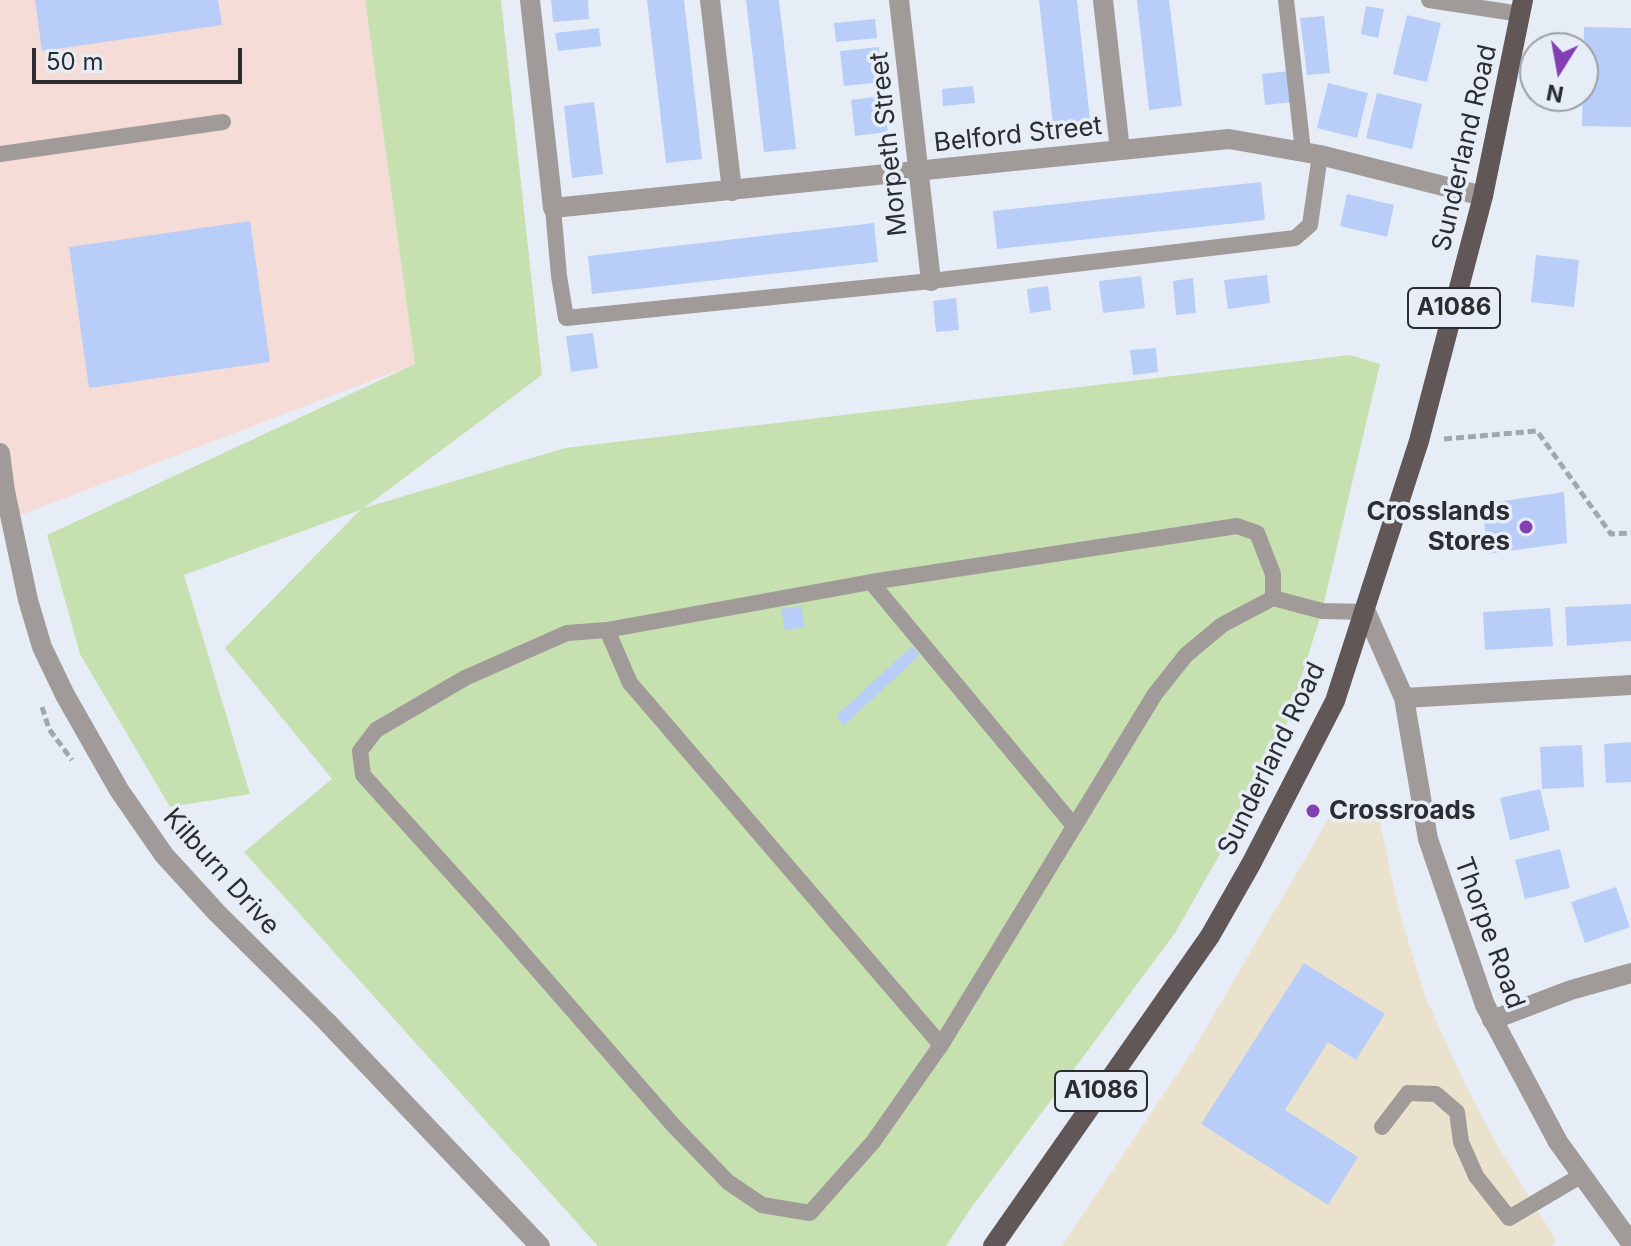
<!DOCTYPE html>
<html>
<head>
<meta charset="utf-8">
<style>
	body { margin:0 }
	#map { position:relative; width:1631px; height:1246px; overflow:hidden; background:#e7edf7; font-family:Inter,sans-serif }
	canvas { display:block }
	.north { position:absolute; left:1519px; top:32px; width:80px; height:80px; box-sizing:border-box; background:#e7edf7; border:2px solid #9ca0a8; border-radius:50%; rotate:191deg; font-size:22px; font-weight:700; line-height:32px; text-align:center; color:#2b2d31 }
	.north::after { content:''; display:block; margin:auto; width:28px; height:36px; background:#833fb3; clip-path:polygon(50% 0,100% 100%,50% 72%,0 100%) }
	.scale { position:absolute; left:32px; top:48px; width:210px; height:36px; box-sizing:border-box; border:4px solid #2b2d31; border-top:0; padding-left:10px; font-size:24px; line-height:28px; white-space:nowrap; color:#2b2d31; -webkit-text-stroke:6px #e7edf7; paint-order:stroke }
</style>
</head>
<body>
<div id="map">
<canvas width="1631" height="1246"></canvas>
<div class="north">N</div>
<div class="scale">50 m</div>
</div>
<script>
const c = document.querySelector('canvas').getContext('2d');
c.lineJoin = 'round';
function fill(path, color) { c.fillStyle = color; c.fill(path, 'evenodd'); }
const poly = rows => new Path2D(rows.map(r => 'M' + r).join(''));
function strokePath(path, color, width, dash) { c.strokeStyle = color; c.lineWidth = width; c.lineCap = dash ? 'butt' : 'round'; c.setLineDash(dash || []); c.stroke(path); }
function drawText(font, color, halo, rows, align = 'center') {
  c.font = font + ' Inter,sans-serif'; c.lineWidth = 7; c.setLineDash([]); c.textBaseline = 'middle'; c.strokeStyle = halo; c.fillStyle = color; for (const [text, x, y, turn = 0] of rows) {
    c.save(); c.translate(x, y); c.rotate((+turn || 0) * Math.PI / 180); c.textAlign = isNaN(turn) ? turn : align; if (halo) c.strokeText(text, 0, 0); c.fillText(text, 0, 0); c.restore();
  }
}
fill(poly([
	[0,0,365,0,415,364,0,523]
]), '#f6dcd6');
fill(poly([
	[1340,799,1379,818,1399,911,1425,996,1463,1080,1497,1145,1556,1240,1552,1246,1062,1246,1192,1052]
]), '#ebe2cd');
fill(poly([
	[365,0,501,0,542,375,364,508,565,448,1350,355,1380,364,1322,611,1278,752,1175,933,971,1208,946,1246,598,1246,244,852,332,779,225,648,360,510,184,575,250,794,170,807,80,654,47,535,415,364]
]), '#c6e0af');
fill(poly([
	[35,0,218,0,222,25,42,51],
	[551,0,588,0,589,19,553,22],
	[647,0,684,0,702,159,666,163],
	[746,0,779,0,796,149,764,152],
	[1039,0,1077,0,1091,129,1054,133],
	[1137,0,1169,0,1182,106,1149,110],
	[1366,6,1384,9,1378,38,1361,34],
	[1407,15,1441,23,1427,82,1393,74],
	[1324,16,1330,73,1307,75,1300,18],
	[875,19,877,38,836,42,834,23],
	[1584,27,1631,28,1631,127,1582,126],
	[599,28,601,46,558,51,555,33],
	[879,47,882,82,844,86,840,51],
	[1289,71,1292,102,1265,105,1262,74],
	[1328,83,1368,93,1357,138,1317,128],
	[973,86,975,103,943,106,942,89],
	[1377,93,1422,104,1412,149,1366,138],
	[883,96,888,132,855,136,851,100],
	[594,102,603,174,572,178,564,106],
	[1261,182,1265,220,997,249,993,211],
	[1347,194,1394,205,1387,237,1340,226],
	[250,221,270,362,89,388,69,247],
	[874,223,878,262,592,294,588,256],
	[1536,255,1579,260,1574,307,1531,302],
	[1267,275,1270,303,1228,309,1224,280],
	[1141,276,1145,308,1103,313,1099,281],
	[1193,278,1196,313,1176,315,1173,281],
	[1048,286,1051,310,1030,313,1027,289],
	[956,298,959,330,936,332,933,301],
	[593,333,598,368,571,372,566,336],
	[1156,348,1158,372,1133,375,1130,350],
	[1564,492,1567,543,1487,554,1483,504],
	[1631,604,1631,641,1567,646,1565,607],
	[801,606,805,627,785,630,781,609],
	[1550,608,1553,646,1485,650,1483,612],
	[912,646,920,655,844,725,836,716],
	[1631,742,1631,782,1606,783,1604,744],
	[1582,745,1584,787,1542,789,1540,747],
	[1540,789,1550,830,1510,840,1500,798],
	[1560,849,1570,888,1525,899,1515,860],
	[1616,887,1630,927,1585,943,1571,902],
	[1304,963,1385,1014,1356,1060,1328,1042,1285,1110,1358,1157,1328,1205,1201,1124]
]), '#b8cef9');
strokePath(poly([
	[1444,439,1537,431,1611,534,1631,533],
	[42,707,49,729,72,760]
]), '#a2a6ae', 5, [8, 4]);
strokePath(poly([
	[1286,0,1303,151],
	[1429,0,1521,14],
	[0,154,223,122],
	[553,208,559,276,566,318,931,281,1295,238,1310,225,1320,155],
	[871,582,1074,826],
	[1273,598,1222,625,1186,655,1155,694,941,1045,873,1142,810,1213,762,1205,728,1182,673,1125,486,911,363,775,360,751,376,730,465,678,567,633,607,630,871,582,1237,526,1257,533,1273,574,1273,598,1322,611,1366,612],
	[607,630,630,683,941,1045],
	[1382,1127,1408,1093,1436,1094,1457,1112,1461,1142,1476,1176,1509,1218,1582,1175]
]), '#a09a99', 16);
strokePath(poly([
	[530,0,553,208,1229,139,1320,155,1483,196],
	[710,0,732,191],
	[899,0,931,281],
	[1103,0,1120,150],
	[0,453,5,491,28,600,42,647,65,695,119,790,164,855,217,913,327,1022,540,1246],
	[1366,612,1404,698,1428,839,1485,1005,1558,1142,1631,1243],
	[1404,698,1631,685],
	[1492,1020,1571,990,1631,973]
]), '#a09a99', 20);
strokePath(poly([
	[993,1246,1210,936,1251,864,1335,701,1419,441,1483,196,1523,0]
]), '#615756', 20);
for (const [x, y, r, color] of [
	[1526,527,8,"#833fb3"],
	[1313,811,8,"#833fb3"]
]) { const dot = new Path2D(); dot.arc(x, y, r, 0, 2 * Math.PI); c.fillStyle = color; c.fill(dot); strokePath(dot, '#e7edf7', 3); }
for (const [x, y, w] of [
	[1454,308,92],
	[1101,1091,92]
]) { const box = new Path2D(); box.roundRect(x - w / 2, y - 20, w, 40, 6); c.fillStyle = '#e7edf7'; c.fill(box); strokePath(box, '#2b2d31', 2); }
drawText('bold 24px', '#2b2d31', null, [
	["A1086",1454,308],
	["A1086",1101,1091]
]);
drawText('26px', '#2b2d31', '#e7edf7', [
	["Belford Street",1018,135,-6],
	["Morpeth Street",889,144,-96],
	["Sunderland Road",1465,148,-77],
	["Sunderland Road",1272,759,-64],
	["Kilburn Drive",221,872,48],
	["Thorpe Road",1489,933,70]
]);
drawText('bold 26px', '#2b2d31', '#e7edf7', [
	["Crosslands",1510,512],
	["Stores",1510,542],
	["Crossroads",1329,811,"left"]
], 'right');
</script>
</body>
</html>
